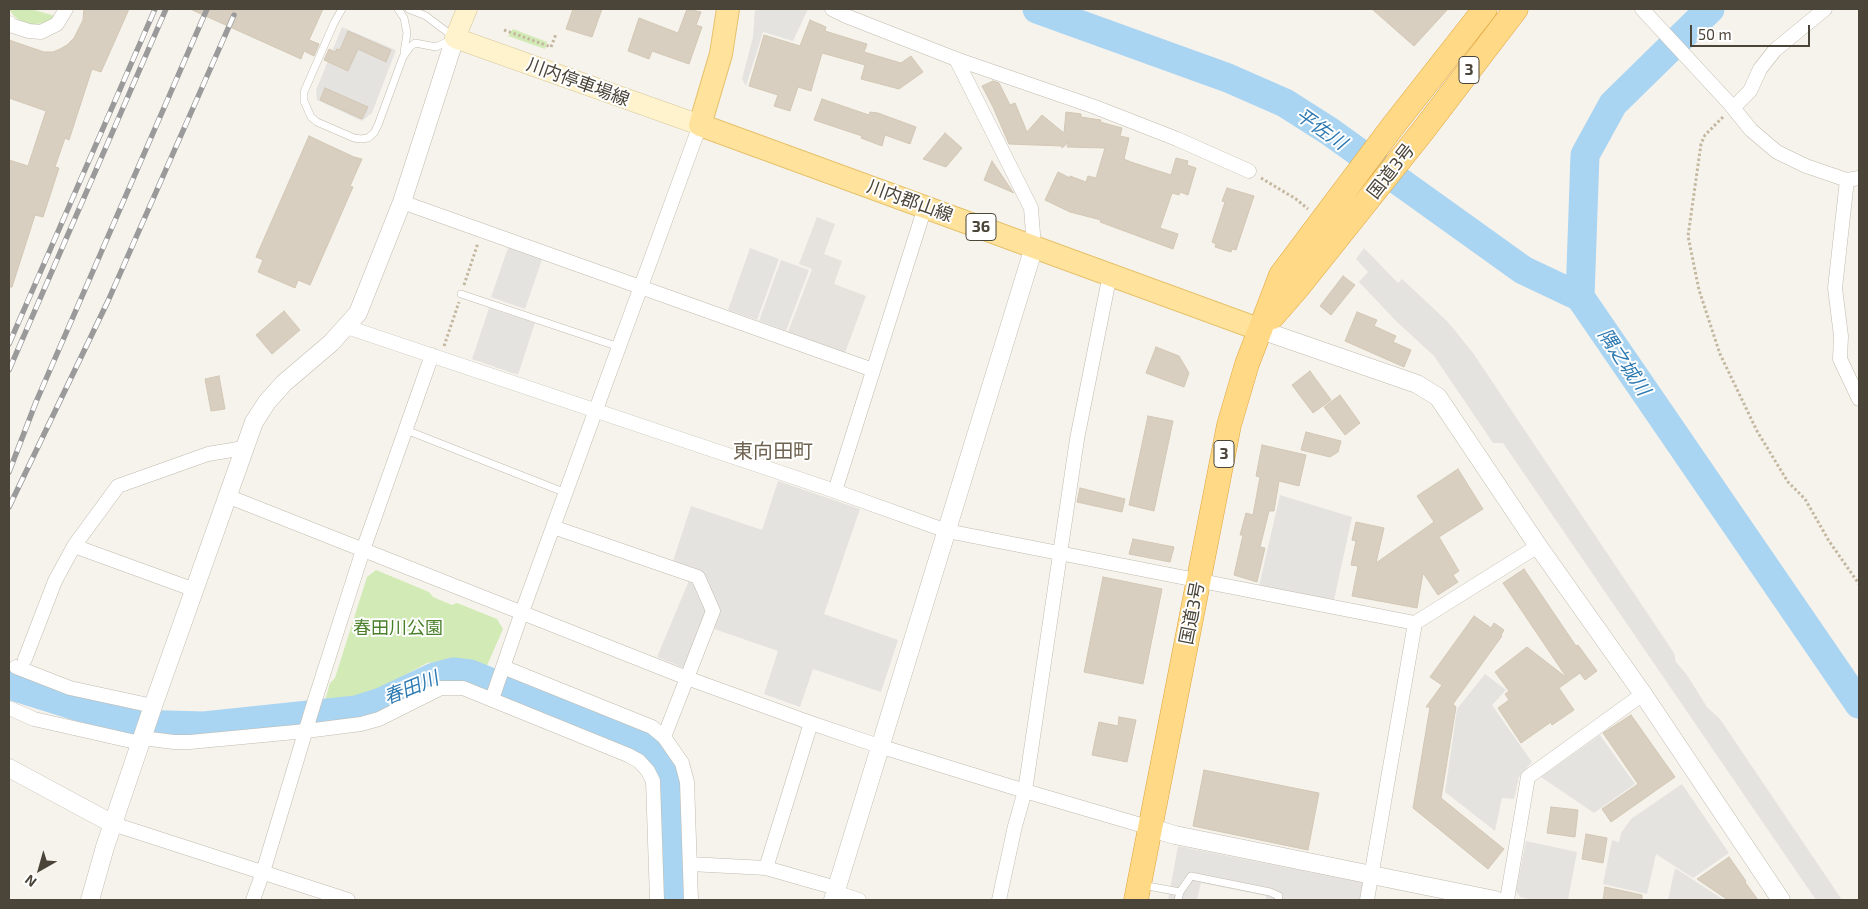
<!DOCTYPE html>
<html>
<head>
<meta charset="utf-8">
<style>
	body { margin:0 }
	#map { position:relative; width:1868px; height:909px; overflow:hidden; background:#f6f3ec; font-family:"Exo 2",sans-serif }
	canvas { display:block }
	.frame { position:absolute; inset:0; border:10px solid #4b4439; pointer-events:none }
	.north { position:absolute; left:15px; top:844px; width:50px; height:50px; -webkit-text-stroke:4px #fff; paint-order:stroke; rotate:218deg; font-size:14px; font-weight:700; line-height:20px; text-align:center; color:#4b4439 }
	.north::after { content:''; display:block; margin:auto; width:18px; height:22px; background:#4b4439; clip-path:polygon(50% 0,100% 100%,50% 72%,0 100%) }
	.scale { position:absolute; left:1690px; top:25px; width:120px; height:22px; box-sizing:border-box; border:2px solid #4b4439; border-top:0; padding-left:6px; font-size:15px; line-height:18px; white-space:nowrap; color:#4b4439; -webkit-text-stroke:4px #fff; paint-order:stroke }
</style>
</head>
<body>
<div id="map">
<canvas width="1868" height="909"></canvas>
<div class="frame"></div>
<div class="north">N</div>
<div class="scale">50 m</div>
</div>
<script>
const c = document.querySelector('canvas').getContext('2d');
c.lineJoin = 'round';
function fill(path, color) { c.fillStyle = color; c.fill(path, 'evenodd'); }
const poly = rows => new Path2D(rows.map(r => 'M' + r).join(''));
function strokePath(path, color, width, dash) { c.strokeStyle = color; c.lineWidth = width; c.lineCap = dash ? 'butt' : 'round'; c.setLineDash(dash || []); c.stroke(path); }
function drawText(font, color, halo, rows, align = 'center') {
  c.font = font + ' "Exo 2","Noto Sans JP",sans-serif'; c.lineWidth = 4; c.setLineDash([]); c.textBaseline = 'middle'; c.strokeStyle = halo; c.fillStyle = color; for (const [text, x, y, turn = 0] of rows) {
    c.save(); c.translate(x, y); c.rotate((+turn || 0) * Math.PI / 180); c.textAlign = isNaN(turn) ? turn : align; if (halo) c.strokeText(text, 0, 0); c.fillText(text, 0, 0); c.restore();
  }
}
fill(poly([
	[817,217,835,224,824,254,842,261,834,284,866,296,845,353,788,332,812,269,799,264]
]), '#e6e2dd');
fill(poly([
	[9,9,31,9,55,16,48,22,30,25,22,22,14,16],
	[513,29,547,42,545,49,508,36],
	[376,570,429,592,433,597,452,605,457,603,497,619,503,629,485,670,457,660,427,663,369,695,346,699,325,701,330,683,335,678,367,577]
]), '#d2eab5');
fill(poly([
	[755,9,808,9,793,41,763,32,746,86,742,79,753,37],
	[342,27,396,50,372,113,362,121,317,100,316,90],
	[509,245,543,257,525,309,491,297],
	[750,248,779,259,757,320,728,310],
	[1364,248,1398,283,1402,279,1448,322,1473,353,1674,653,1676,662,1687,675,1707,707,1720,719,1842,900,1816,900,1503,443,1493,443,1434,356,1396,321,1359,282,1368,272,1356,259],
	[781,260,809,270,786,331,759,321],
	[489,308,535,323,518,375,472,359],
	[778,481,860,509,824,614,898,640,881,692,813,669,800,707,764,694,778,651,714,629,719,613,702,571,673,561,691,506,762,530],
	[1280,495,1352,517,1334,600,1259,586],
	[690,578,708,611,684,668,657,657],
	[1485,674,1506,690,1492,705,1532,762,1519,777,1514,799,1502,798,1495,831,1445,792,1457,709],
	[1600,735,1635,784,1594,813,1541,777],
	[1682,784,1729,853,1693,878,1656,854,1647,894,1603,884,1612,840,1619,842,1621,833,1631,819],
	[1526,841,1577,852,1568,900,1534,900,1520,897,1516,891],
	[1178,846,1364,883,1360,900,1266,900,1266,896,1201,883,1197,900,1168,900],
	[1675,868,1724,900,1668,900]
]), '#e5e3e0');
strokePath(poly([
	[1037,9,1228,78,1285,103,1329,131,1523,270,1580,297],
	[1710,9,1613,104,1585,155,1580,297,1859,704],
	[9,685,133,724,204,726,356,710,381,702,434,677,453,672,470,674,614,731,644,745,657,758,667,772,671,900]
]), '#a9d4f2', 29);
const building = poly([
	[84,9,129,9,101,72,92,69,69,140,65,138,55,167,59,168,43,217,35,215,12,287,9,287,9,160,28,166,46,111,9,98,9,40,44,52,53,52,60,49,67,45,74,38,83,20,84,9],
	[190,9,323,9,309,40,319,44,314,56,304,51,301,59,190,9],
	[573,9,602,9,592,37,566,29,573,9],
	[687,9,701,12,696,25,702,27,689,64,652,51,649,59,628,51,639,18,678,33,687,9],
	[1372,9,1448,9,1414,46,1372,9],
	[810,20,826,27,825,31,867,44,864,52,901,63,911,56,923,72,899,89,861,79,865,65,822,53,811,91,798,87,790,111,774,106,778,95,749,86,764,35,800,46,810,20],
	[348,31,391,50,386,62,358,49,348,71,324,60,329,49,335,52,337,49,340,50,348,31],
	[993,81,999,83,1010,105,1015,103,1027,132,1042,115,1064,133,1066,112,1081,114,1081,117,1101,120,1100,122,1122,128,1120,136,1129,138,1124,159,1131,162,1171,175,1176,158,1188,161,1187,165,1196,168,1188,195,1180,192,1179,195,1172,193,1160,228,1178,234,1173,249,1100,222,1101,220,1070,212,1045,200,1058,172,1070,178,1070,176,1086,182,1088,176,1096,178,1105,148,1067,147,1069,142,1062,148,1062,146,1009,144,993,107,982,86,993,81],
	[325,88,368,107,362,119,320,100,325,88],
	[822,99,869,115,870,112,878,113,916,127,910,144,885,135,882,146,861,138,862,136,814,120,822,99],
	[945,133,962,148,946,167,923,159,945,133],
	[309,136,354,157,362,159,350,186,353,187,310,285,298,280,295,288,258,272,263,260,256,257,309,136],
	[992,161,1013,192,1014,193,984,180,992,161],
	[1227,188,1254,196,1236,250,1232,249,1231,252,1215,247,1216,244,1212,242,1225,202,1222,201,1227,188],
	[1343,276,1355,285,1331,315,1320,306,1343,276],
	[284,311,300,330,272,354,256,335,284,311],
	[1357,312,1377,320,1374,326,1396,336,1393,342,1411,350,1404,367,1345,341,1357,312],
	[1156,347,1179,356,1189,373,1184,387,1146,373,1156,347],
	[1310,371,1331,400,1313,413,1292,385,1310,371],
	[219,376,225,409,211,411,205,379,219,376],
	[1340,395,1360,423,1345,435,1324,407,1340,395],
	[1148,416,1173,421,1154,511,1129,505,1148,416],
	[1306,432,1341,441,1338,452,1330,457,1301,450,1306,432],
	[1262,445,1306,455,1299,486,1279,481,1274,511,1269,511,1260,547,1265,548,1257,582,1234,575,1243,535,1240,535,1246,513,1253,515,1260,477,1256,476,1262,445],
	[1458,469,1483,509,1439,537,1459,571,1453,575,1458,582,1438,595,1423,573,1417,608,1352,596,1358,566,1351,565,1356,541,1352,540,1356,522,1384,528,1376,563,1434,522,1417,496,1458,469],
	[1080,488,1125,499,1122,512,1077,502,1080,488],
	[1133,539,1174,547,1170,562,1129,554,1133,539],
	[1524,569,1576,646,1578,645,1597,671,1585,680,1580,673,1559,688,1574,710,1552,725,1551,722,1521,743,1498,708,1509,700,1505,694,1509,691,1495,672,1527,647,1567,678,1503,583,1524,569],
	[1103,577,1162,589,1143,684,1084,672,1103,577],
	[1474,616,1491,628,1494,623,1504,630,1501,635,1502,636,1453,704,1456,707,1441,798,1504,849,1488,869,1413,808,1430,707,1426,707,1442,685,1430,677,1474,616],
	[1631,715,1675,777,1611,822,1602,809,1638,784,1603,733,1631,715],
	[1119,717,1136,720,1127,762,1092,755,1099,722,1118,726,1119,717],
	[1204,770,1319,793,1308,850,1193,826,1204,770],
	[1551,807,1578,810,1575,837,1547,833,1551,807],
	[1586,834,1607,838,1603,863,1582,859,1586,834],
	[1729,857,1746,881,1745,882,1758,900,1728,900,1697,879,1729,857],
	[1605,887,1642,895,1642,900,1603,900,1605,887]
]);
fill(building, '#d8cfc1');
strokePath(building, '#d3c7b4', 1);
const service = poly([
	[342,9,334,23,304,92,304,101,311,117,317,122,354,138,361,139,368,138,374,133,378,125,403,57,410,47,415,43,436,47,455,38,426,16,409,9],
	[398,9,404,18,407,33,404,53],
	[461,294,619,347],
	[406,430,566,493],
	[1142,885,1180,892],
	[1178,900,1180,892,1191,876,1270,892,1279,896,1278,900]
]);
const minor = poly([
	[832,9,846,16,956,59,1095,107,1177,139,1249,171],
	[1642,9,1730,104,1751,130,1777,152,1806,166,1847,180,1859,178],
	[9,23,10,25,29,31,41,32,57,24,66,9],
	[956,59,1031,208,1034,247],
	[1733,108,1750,91,1760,69,1775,50,1825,9],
	[1847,180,1835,288,1841,336,1840,359,1859,399],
	[402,202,873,370],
	[347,327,835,491,947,531,1415,623,1538,546],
	[835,491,925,207],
	[227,496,687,678,811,723,879,746,1025,791,1151,828],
	[553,527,698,577,713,611,664,737],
	[74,546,195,590],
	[25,659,55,581,74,546,118,486,208,454,244,448],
	[16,667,70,688,153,706],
	[503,667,652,727,664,737,682,763,687,782,691,900],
	[492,699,522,612,700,125],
	[9,708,34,719,140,743],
	[142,738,174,742,190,742,306,731,361,724,379,719,441,688,463,688,628,755,639,761,648,771,653,781,657,900],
	[113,824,348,900],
	[690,864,766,868,836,888],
	[766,868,811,723],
	[835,892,859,900],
	[253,900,263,872,314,703,363,550,432,355],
	[999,900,1015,826,1025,791,1077,439,1110,274],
	[1367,900,1415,623],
	[1507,900,1528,777,1643,694]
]);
const tertiary = poly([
	[1261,330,1417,384,1438,397,1538,546,1643,694,1781,900],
	[9,768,113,824],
	[1151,828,1175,835,1495,900],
	[90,900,105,847,153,706,254,422,267,402,284,383,331,343,358,313,402,202,455,38],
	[833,900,1034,247]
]);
const secondary = poly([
	[467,9,455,38,700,125]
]);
const primary = poly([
	[728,9,721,54,700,125,1261,330]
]);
const trunk = poly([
	[1272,317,1299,286,1422,132,1516,9],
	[1136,900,1229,425,1247,364,1281,275,1393,126,1485,9]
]);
strokePath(service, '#c2bbae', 8);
strokePath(minor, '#c2bbae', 15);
strokePath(tertiary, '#c2bbae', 19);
strokePath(secondary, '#d6c79b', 21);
strokePath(primary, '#e6c16a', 24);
strokePath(trunk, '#e0a43c', 25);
strokePath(poly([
	[504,30,551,47,556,34],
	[1723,117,1705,135,1701,144,1688,236,1699,290,1720,354,1757,431,1788,482,1805,499,1829,541,1859,584],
	[1261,178,1296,199,1308,209],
	[464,285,478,243],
	[444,346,459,302]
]), '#c4b79f', 3, [2.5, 2.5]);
strokePath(service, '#fff', 7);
strokePath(minor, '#fff', 14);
strokePath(tertiary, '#fff', 18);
strokePath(secondary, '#fff3cd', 20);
strokePath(primary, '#ffe39c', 22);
strokePath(trunk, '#ffd985', 24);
const rail = poly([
	[9,344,155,9],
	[9,370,166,9],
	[9,472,36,402,207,9],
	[9,507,108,301,234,15]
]);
strokePath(rail, '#9a9a9a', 5.5);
strokePath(rail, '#fff', 4, [11]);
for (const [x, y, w] of [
	[1469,70,20],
	[981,227,30],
	[1224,454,20]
]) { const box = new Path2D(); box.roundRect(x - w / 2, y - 13.5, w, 27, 4); c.fillStyle = '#fff'; c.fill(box); strokePath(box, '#4b4439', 1); }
drawText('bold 16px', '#4b4439', null, [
	["3",1469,70],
	["36",981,227],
	["3",1224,454]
]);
drawText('18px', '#4b4439', '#fff', [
	["川内停車場線",578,82,20],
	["国道3号",1391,171,-52],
	["川内郡山線",910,201,20],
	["国道3号",1192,613,-79]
]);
drawText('18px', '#4a7f2a', '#fff', [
	["春田川公園",398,628]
]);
drawText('italic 19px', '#2e7ab2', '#fff', [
	["平佐川",1321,129,35],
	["隅之城川",1624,362,56],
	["春田川",411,688,-22]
]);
drawText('20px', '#6e6250', '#fff', [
	["東向田町",773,451]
]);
</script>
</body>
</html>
